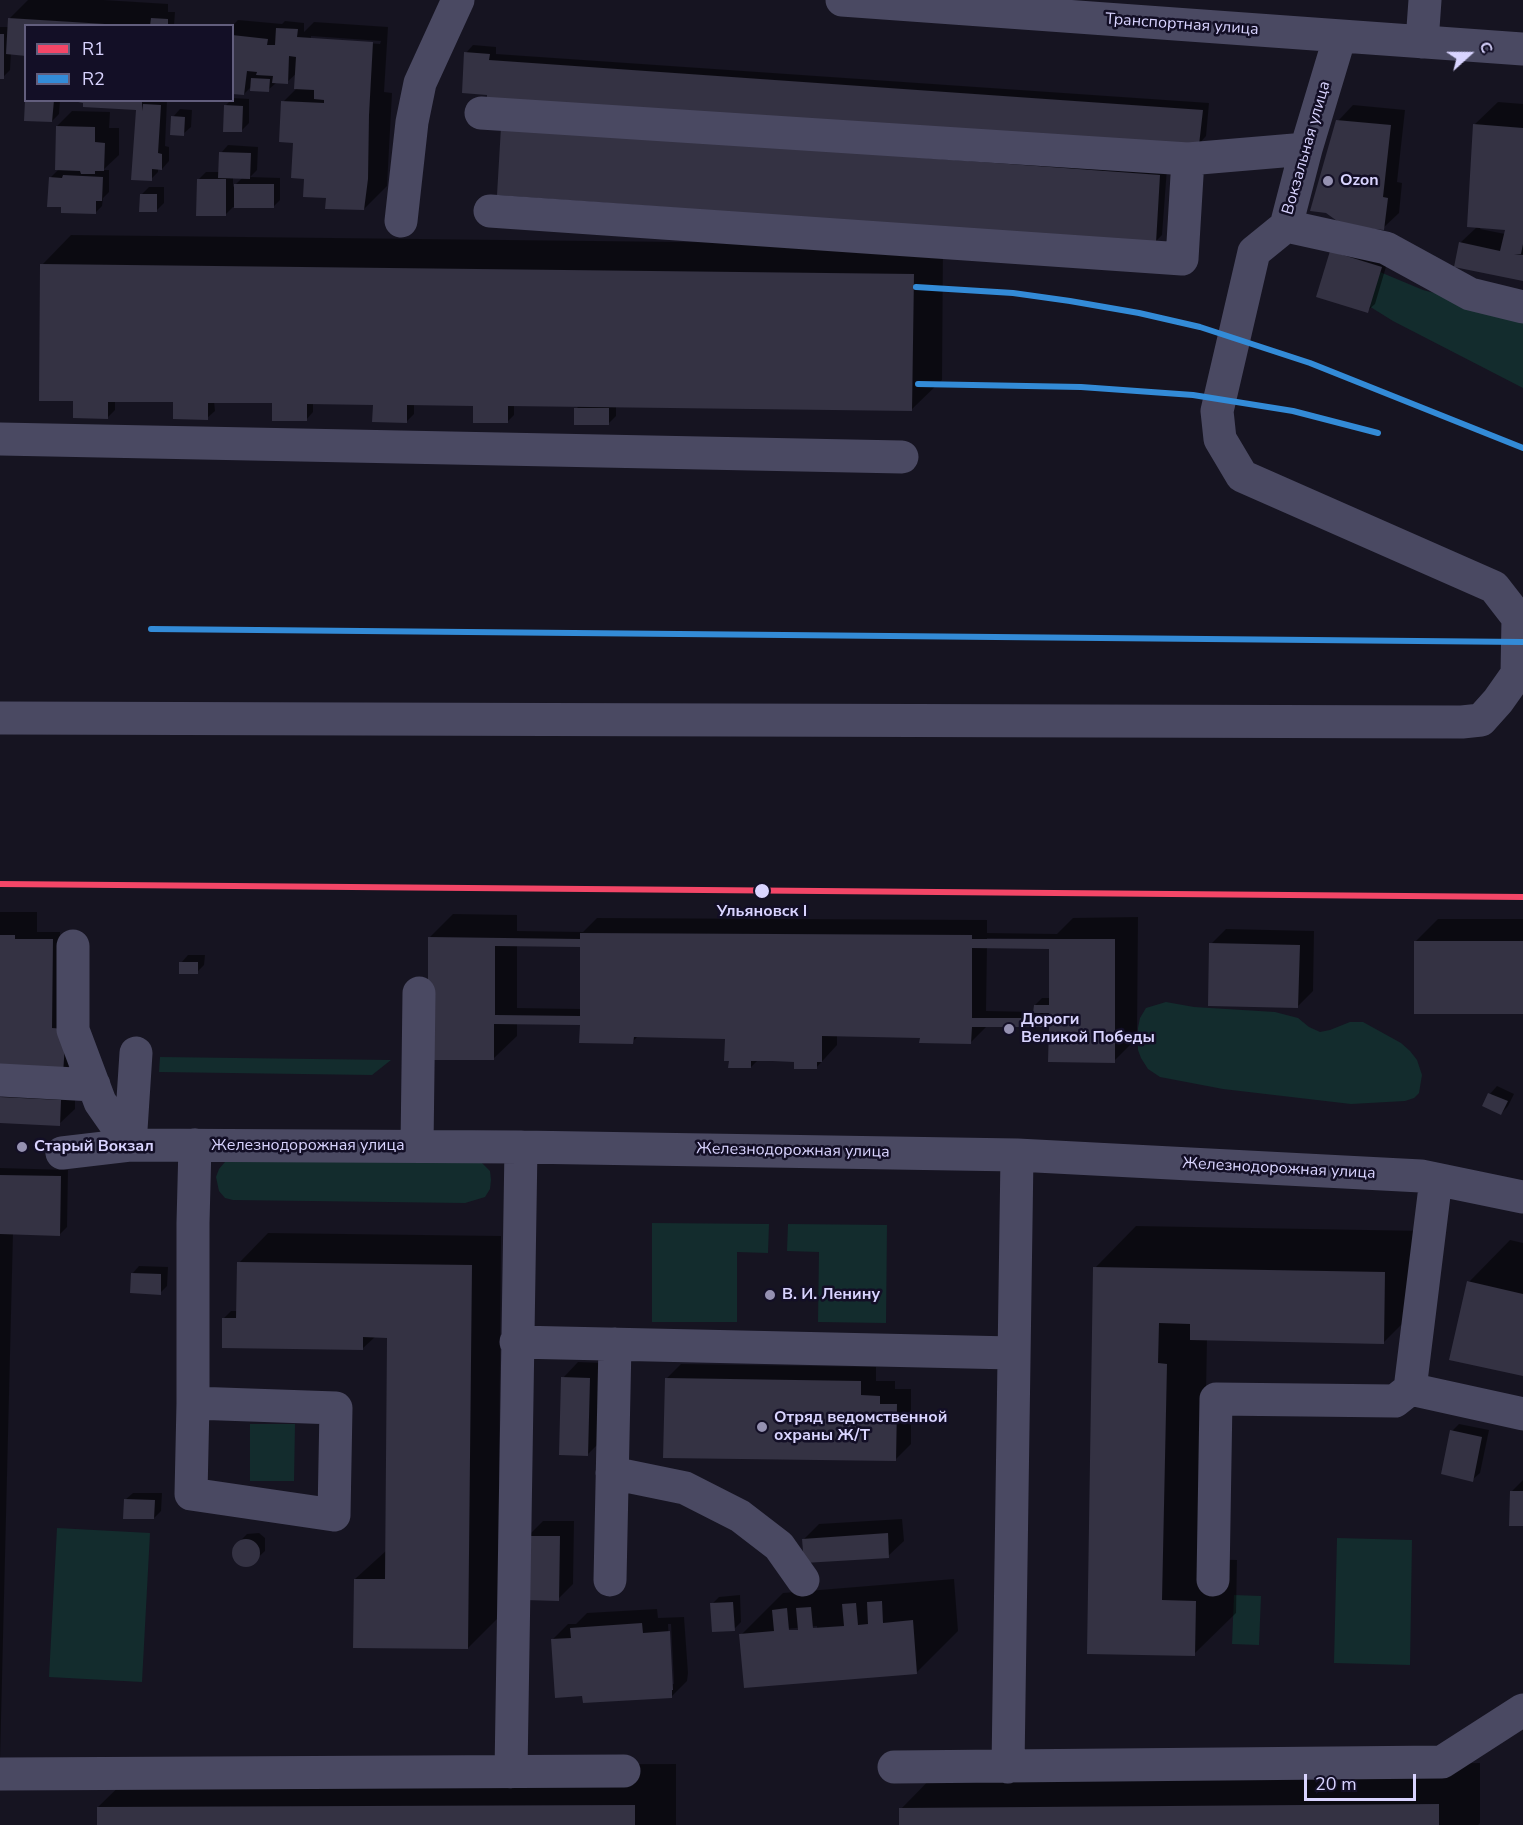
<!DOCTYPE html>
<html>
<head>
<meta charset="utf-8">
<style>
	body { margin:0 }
	#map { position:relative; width:1523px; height:1825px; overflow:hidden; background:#161421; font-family:"Nunito Sans",sans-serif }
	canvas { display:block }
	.legend { position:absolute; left:24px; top:24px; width:210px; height:78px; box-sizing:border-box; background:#130f26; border:2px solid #625e7d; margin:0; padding:8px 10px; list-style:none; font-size:18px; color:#d9d4ff }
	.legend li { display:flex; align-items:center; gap:12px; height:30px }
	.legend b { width:30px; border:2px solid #625e7d }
	.north { position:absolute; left:1439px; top:24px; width:60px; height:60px; -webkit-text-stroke:4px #130f26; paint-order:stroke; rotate:69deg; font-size:16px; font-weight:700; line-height:24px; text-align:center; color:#d9d4ff }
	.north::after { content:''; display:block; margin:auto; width:21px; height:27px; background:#d9d4ff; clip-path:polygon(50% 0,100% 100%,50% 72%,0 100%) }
	.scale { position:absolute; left:1304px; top:1774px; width:112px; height:27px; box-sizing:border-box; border:3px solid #d9d4ff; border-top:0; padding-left:8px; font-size:18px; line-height:21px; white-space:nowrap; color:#d9d4ff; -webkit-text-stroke:4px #130f26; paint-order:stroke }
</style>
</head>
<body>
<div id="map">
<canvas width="1523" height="1825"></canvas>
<ul class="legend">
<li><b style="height:8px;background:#f34667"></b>R1</li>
<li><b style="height:8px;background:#338bd7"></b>R2</li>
</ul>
<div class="north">С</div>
<div class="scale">20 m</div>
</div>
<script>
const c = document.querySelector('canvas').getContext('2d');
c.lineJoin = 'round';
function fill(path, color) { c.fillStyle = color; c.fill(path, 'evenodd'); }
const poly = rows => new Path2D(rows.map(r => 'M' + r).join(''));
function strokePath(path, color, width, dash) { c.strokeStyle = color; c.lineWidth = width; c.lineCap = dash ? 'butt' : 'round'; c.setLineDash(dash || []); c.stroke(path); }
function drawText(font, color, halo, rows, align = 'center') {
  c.font = font + ' "Nunito Sans",sans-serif'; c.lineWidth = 5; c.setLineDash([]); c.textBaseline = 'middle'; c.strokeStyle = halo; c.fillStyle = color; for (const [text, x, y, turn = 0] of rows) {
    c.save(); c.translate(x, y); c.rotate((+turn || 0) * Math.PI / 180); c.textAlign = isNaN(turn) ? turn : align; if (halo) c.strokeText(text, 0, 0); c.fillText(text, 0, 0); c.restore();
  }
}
fill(poly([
	[1368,267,1423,290,1523,316,1523,388,1393,321,1356,298],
	[1166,1002,1194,1007,1275,1012,1298,1018,1309,1027,1320,1032,1330,1030,1350,1022,1363,1022,1401,1043,1410,1051,1417,1060,1422,1075,1419,1093,1414,1098,1405,1101,1351,1104,1223,1089,1160,1077,1148,1069,1141,1058,1138,1050,1138,1028,1140,1018,1146,1008],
	[160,1057,391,1060,372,1075,159,1072],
	[235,1159,481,1162,490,1171,491,1180,490,1189,485,1197,465,1203,233,1200,225,1198,219,1191,216,1177,219,1169,225,1162],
	[652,1223,769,1224,768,1253,737,1252,737,1322,652,1322],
	[788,1224,887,1225,886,1323,818,1322,819,1252,787,1251],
	[250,1424,295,1424,294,1481,250,1481],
	[57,1528,150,1533,142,1682,49,1677],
	[1337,1538,1412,1540,1410,1665,1334,1663],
	[1234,1595,1261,1596,1259,1645,1232,1644]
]), '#132c2d');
fill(poly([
	[28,0,104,0,168,4,168,12,175,12,174,26,26,26,11,53,10,70,3,77,0,77,0,27,9,27,10,18],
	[238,20,282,24,285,21,304,23,304,32,314,22,388,27,384,92,392,93,387,186,364,209,328,196,306,177,283,102,296,89,297,73,287,82,276,83,268,90,252,86,244,94,232,93,232,26],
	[311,36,381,41,380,44,311,39],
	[473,45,496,47,496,54,1209,103,1206,136,1199,144,489,97,466,53],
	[233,98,249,99,249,123,242,130,226,105],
	[27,100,60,100,59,114,52,121],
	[71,100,167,100,165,146,169,147,169,161,162,169,158,168,158,172,151,179,140,109],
	[1498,102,1523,104,1523,279,1460,243,1477,227,1475,124],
	[1481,227,1508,229,1505,234,1480,229],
	[1353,105,1405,110,1397,182,1402,183,1399,213,1383,228,1338,121],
	[180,109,192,110,191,127,183,134,173,117],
	[72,111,110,112,109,128,119,128,119,155,103,170,109,170,109,192,103,198,102,206,95,213,50,178,59,169,57,126],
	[503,128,1167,168,1162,235,1155,242],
	[228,145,258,147,257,170,250,177,280,178,280,200,273,207,233,207,225,215,198,180,206,172,220,172,221,153],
	[233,177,243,177,233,187],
	[149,187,164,187,164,203,156,211,142,194],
	[71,235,943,245,942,380,912,409,616,406,616,416,608,424,576,409,579,406,514,405,514,415,507,422,478,404,414,404,414,414,407,421,377,403,313,402,313,412,306,420,276,402,214,401,215,411,207,418,177,401,115,400,115,410,108,417,74,402,42,265],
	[1331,251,1388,260,1375,304,1367,311],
	[0,912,37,912,37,932,60,932,58,1021,70,1065,63,1072,0,1069],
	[453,914,517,915,517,931,583,932,597,918,987,920,987,933,1057,934,1073,918,1138,917,1137,1038,1114,1061,1050,1026,986,1027,971,1042,921,1036,837,1035,837,1045,816,1068,798,1060,758,1060,751,1067,727,1037,639,1035,632,1042,581,1023,517,1022,517,1036,494,1058,430,937],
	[987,938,1056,939,1056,942,987,941],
	[582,943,581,1009,517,1008,517,945],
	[987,947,1050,948,1050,998,1042,998,1035,1005,1035,1012,986,1011],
	[1438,919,1523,919,1523,1012,1416,941],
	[1226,929,1314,931,1313,991,1298,1006,1211,944],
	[188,955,205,955,204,965,197,972,181,963],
	[15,1083,75,1085,75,1109,59,1124,0,1121,0,1098],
	[1497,1086,1514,1094,1508,1106,1501,1114,1490,1094],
	[0,1168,68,1170,67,1227,60,1234,13,1233,0,1760],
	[1136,1226,1426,1231,1425,1301,1383,1343,1207,1339,1203,1559,1237,1560,1236,1613,1194,1654,1089,1653,1095,1268],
	[268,1233,501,1236,498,1618,468,1648,355,1579,387,1550,389,1336,376,1336,362,1349,224,1318,231,1311,238,1311,239,1263],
	[1510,1240,1523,1243,1523,1375,1469,1282],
	[139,1266,168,1267,167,1286,160,1293,132,1274],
	[578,1362,604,1363,603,1439,588,1454,563,1378],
	[681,1364,876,1367,876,1381,895,1381,895,1389,911,1389,911,1444,895,1460,666,1379],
	[1459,1424,1489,1430,1480,1473,1472,1480,1452,1431],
	[1523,1480,1523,1525,1511,1492],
	[133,1493,162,1493,161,1511,154,1518,125,1500],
	[902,1519,904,1541,888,1556,804,1539,819,1524],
	[543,1521,574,1521,573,1584,558,1599,528,1536],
	[259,1533,265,1538,265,1551,250,1565,242,1565,235,1560,233,1552,240,1541,247,1534],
	[954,1579,958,1631,916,1673,741,1635,783,1593],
	[817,1626,817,1629,785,1632,785,1629],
	[740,1595,741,1622,734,1629,712,1604,719,1597],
	[657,1609,658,1618,684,1617,688,1673,687,1681,671,1697,553,1639,568,1624,576,1624,587,1613],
	[668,1624,671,1624,674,1684,671,1684],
	[1480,1763,1480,1823,1478,1825,901,1825,901,1809,942,1767],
	[676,1764,676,1825,98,1825,98,1807,140,1766]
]), '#0007');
fill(poly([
	[8,18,105,24,105,26,26,26,26,56,6,54],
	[151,18,168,19,168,26,150,26],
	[276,28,298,29,297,37,373,42,369,115,368,179,364,210,325,209,326,198,303,197,304,179,291,178,293,143,279,142,281,101,324,103,324,100,314,99,314,90,294,89,296,57,289,56,288,84,272,83,273,76,256,75,257,72,247,71,244,95,232,94,232,35,268,39,267,45,275,45],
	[0,34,4,34,4,79,0,79],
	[464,52,490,54,489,60,1203,110,1199,145,487,99,487,95,462,93],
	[251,78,270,79,269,92,250,91],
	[25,100,54,100,52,122,24,121],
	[78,100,142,100,142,111,143,104,161,105,158,153,162,154,162,170,152,169,152,181,131,180,136,110,83,107,83,103,78,102],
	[224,105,243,106,242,132,223,132],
	[171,116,185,117,184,136,170,135],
	[1336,120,1391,125,1383,197,1388,198,1384,230,1344,226,1326,213,1310,211],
	[1473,124,1523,128,1523,244,1521,254,1514,254,1523,255,1523,281,1454,267,1459,242,1500,251,1505,230,1467,227],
	[56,126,95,127,95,142,105,143,104,171,95,171,95,174,81,174,80,171,55,170],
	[501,127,1160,175,1156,243,497,195],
	[219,152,251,153,250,179,218,178],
	[63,175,103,177,102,201,96,201,96,214,61,213,61,207,47,207,49,177,62,178],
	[197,179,226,179,226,216,196,216],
	[234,184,274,184,274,208,234,208],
	[140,194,157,194,157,212,139,212],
	[1330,251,1382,267,1368,313,1316,297],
	[40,264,914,274,912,411,508,406,508,423,473,423,473,406,407,405,407,423,372,422,373,405,307,404,307,421,272,421,272,403,208,403,208,420,173,419,173,402,108,402,108,419,73,418,73,401,39,401],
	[574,408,609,408,609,425,574,425],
	[580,933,972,935,972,939,1115,939,1115,1063,1048,1062,1049,1027,972,1027,971,1044,919,1043,920,1038,822,1036,822,1062,817,1062,817,1069,794,1069,794,1062,772,1061,751,1061,751,1068,728,1068,729,1061,724,1061,725,1039,634,1037,633,1044,579,1043,580,1025,494,1024,494,1060,428,1060,428,937,580,939],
	[495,946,580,947,580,1016,495,1015],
	[972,948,1049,949,1049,1005,1034,1005,1033,1013,1049,1013,1049,1018,972,1018],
	[0,935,15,935,15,939,53,939,52,1028,66,1029,63,1074,0,1070],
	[1414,941,1523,941,1523,1014,1414,1014],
	[1209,943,1300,945,1298,1008,1208,1006],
	[179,962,198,962,198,974,179,974],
	[1488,1093,1508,1101,1501,1115,1482,1106],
	[0,1097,61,1100,60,1126,0,1123],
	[0,1175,61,1176,60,1236,0,1234],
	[237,1262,472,1265,468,1649,353,1648,354,1579,385,1579,387,1338,363,1337,363,1350,222,1348,222,1318,236,1318],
	[1093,1267,1385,1272,1384,1344,1190,1340,1190,1324,1159,1323,1158,1363,1167,1364,1162,1600,1196,1601,1195,1656,1087,1654],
	[131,1273,161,1274,161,1295,130,1293],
	[1467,1281,1523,1294,1523,1376,1449,1360],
	[561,1377,590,1378,588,1456,559,1455],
	[665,1378,861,1381,861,1395,880,1396,880,1404,897,1404,896,1461,663,1458],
	[1450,1430,1482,1437,1473,1482,1441,1474],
	[1510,1491,1523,1491,1523,1526,1509,1526],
	[124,1499,155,1500,154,1519,123,1519],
	[888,1533,889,1558,804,1563,802,1539],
	[526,1536,560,1536,559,1601,525,1600],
	'232 1553a14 14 0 1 1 28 0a14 14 0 1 1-28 0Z',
	[882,1601,883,1623,913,1620,917,1674,744,1688,739,1634,774,1631,772,1610,787,1608,789,1630,798,1630,796,1608,811,1607,813,1628,844,1626,842,1604,856,1603,858,1625,868,1624,867,1602],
	[733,1602,735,1631,712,1632,710,1603],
	[642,1623,643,1633,670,1631,673,1690,672,1690,672,1698,583,1703,582,1696,555,1698,551,1639,571,1638,570,1628],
	[1439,1804,1439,1825,899,1825,899,1808],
	[635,1805,635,1825,97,1825,97,1807]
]), '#343243');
strokePath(poly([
	[842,0,1523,49],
	[1340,36,1306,149,1286,226,1386,248,1470,294,1523,307],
	[1422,42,1425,0],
	[481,113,1188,159,1306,149],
	[490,211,1182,259,1188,159],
	[401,221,412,122,420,83,458,0],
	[0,439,902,457],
	[0,718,1462,722,1481,720,1498,701,1517,674,1518,618,1494,587,1242,476,1220,439,1217,411,1254,252,1286,226],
	[73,946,73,1030,100,1102,130,1145],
	[0,1080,94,1085],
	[130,1145,136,1053],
	[417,1146,419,993],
	[62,1153,130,1145,521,1147,1017,1155,1421,1176,1523,1197],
	[1436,1179,1410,1389,1523,1414],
	[516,1342,1013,1353],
	[193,1403,191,1494,334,1515,336,1408,193,1403,193,1223,195,1145],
	[612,1473,685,1488,740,1516,779,1546,803,1580],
	[610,1580,615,1344],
	[1213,1580,1216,1399,1395,1401,1410,1389],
	[894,1767,1442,1762,1523,1710],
	[1008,1767,1017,1155],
	[511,1772,521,1147],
	[0,1774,624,1771]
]), '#4a4962', 33);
strokePath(poly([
	[0,884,1523,897]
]), '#f34667', 6);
strokePath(poly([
	[916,287,1013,293,1070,301,1139,313,1200,327,1310,363,1523,448],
	[918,384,1081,387,1193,395,1293,411,1378,433],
	[151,629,1523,642]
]), '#338bd7', 6);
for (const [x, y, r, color] of [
	[1328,181,6,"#9591b1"],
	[762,891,8,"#d9d4ff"],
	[1009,1029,6,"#9591b1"],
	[22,1147,6,"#9591b1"],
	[770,1295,6,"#9591b1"],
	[762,1427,6,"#9591b1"]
]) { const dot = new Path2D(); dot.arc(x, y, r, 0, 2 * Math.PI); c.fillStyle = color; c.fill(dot); strokePath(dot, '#130f26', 2); }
drawText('16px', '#d9d4ff', '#130f26', [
	["Транспортная улица",1182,25,4],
	["Вокзальная улица",1307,148,-74],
	["Железнодорожная улица",308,1146],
	["Железнодорожная улица",793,1151,1],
	["Железнодорожная улица",1279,1169,3]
]);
drawText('bold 16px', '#d9d4ff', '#130f26', [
	["Ozon",1340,181],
	["Дороги",1021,1020],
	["Великой Победы",1021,1038],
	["Старый Вокзал",34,1147],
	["В. И. Ленину",782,1295],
	["Отряд ведомственной",774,1418],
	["охраны Ж/Т",774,1436]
], 'left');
drawText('bold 16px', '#d9d4ff', '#130f26', [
	["Ульяновск I",762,912]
]);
</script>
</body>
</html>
